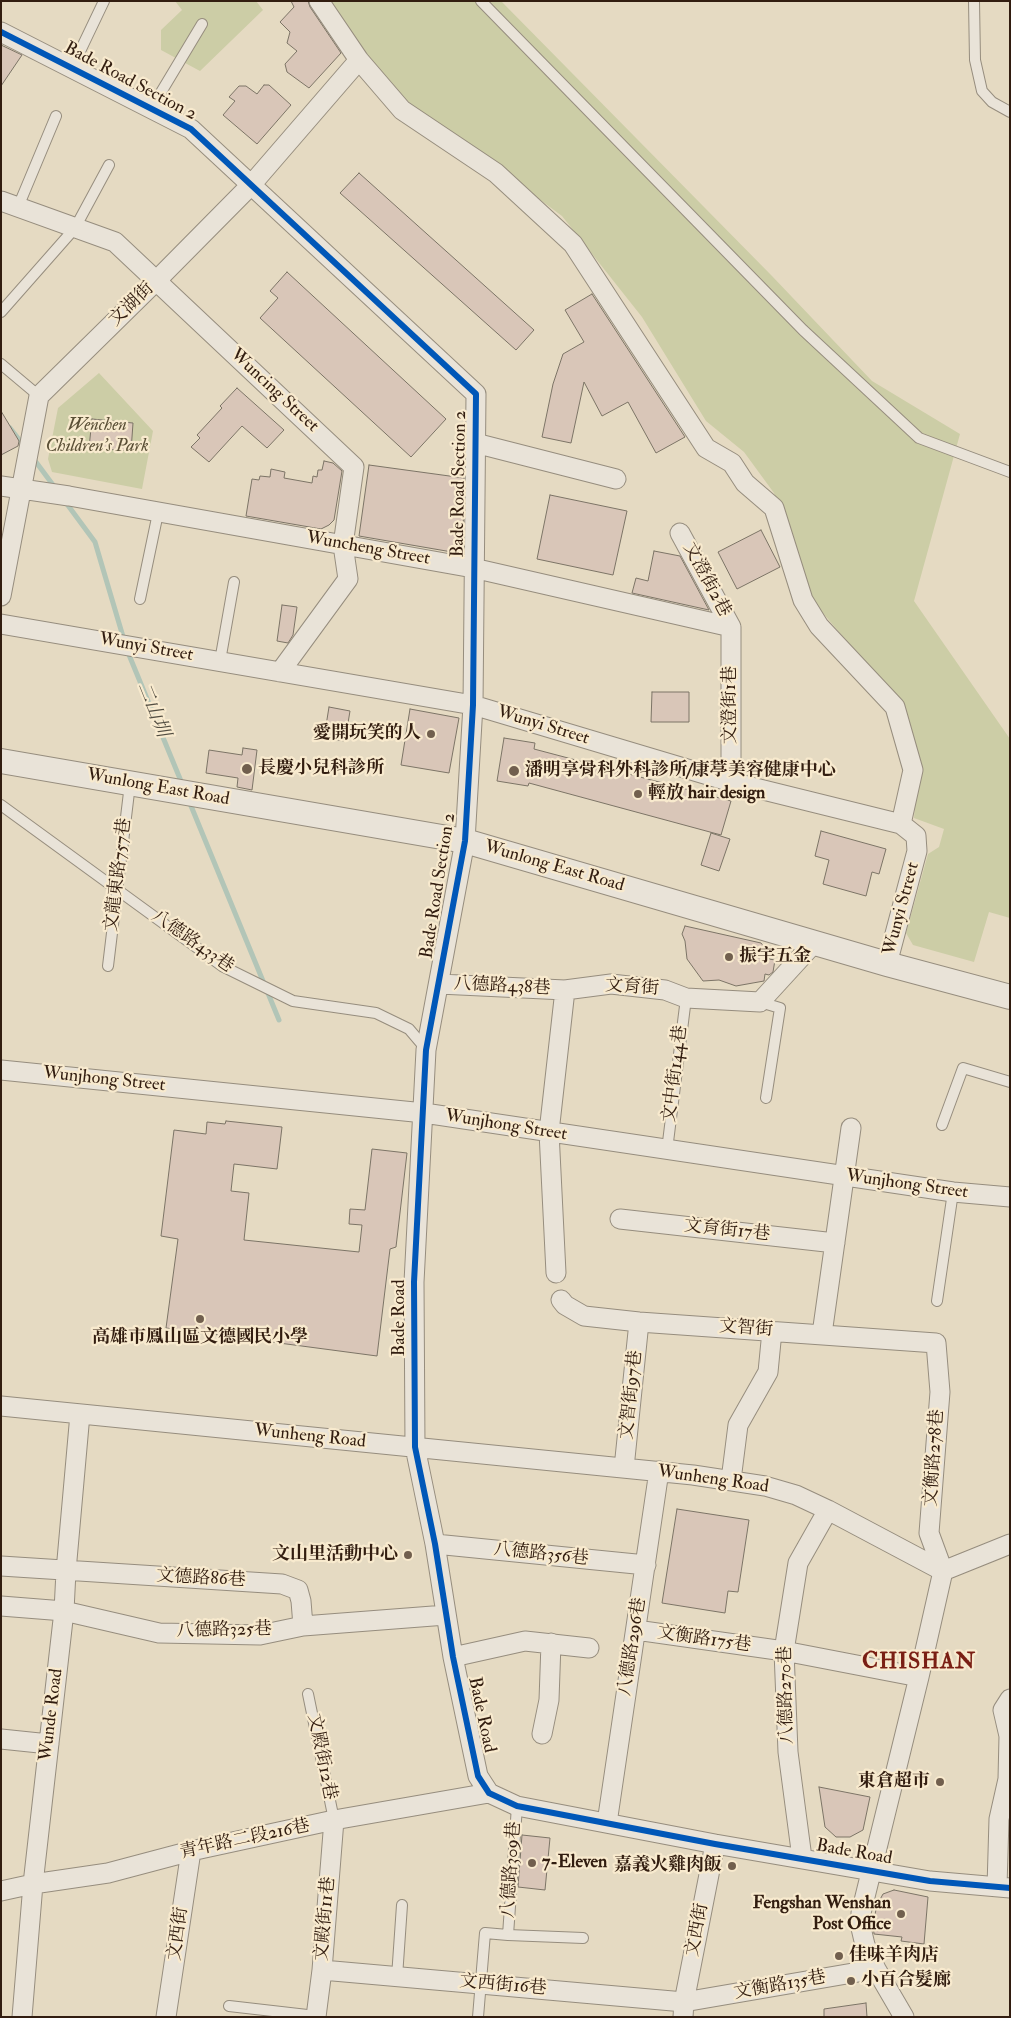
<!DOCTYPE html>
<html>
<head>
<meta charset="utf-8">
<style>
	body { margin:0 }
	#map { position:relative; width:1011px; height:2018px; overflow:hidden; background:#e5dac2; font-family:"IM FELL Double Pica",serif }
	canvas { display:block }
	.frame { position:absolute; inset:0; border:2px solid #321d10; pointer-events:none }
</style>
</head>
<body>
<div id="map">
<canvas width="1011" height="2018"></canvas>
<div class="frame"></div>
</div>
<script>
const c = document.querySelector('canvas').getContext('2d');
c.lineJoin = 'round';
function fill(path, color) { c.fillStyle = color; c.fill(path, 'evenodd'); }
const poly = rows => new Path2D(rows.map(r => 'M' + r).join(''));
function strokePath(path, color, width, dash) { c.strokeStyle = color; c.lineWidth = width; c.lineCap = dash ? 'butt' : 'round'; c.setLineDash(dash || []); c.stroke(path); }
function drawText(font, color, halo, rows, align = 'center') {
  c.font = font + ' "IM FELL Double Pica","Noto Serif TC",serif'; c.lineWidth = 4.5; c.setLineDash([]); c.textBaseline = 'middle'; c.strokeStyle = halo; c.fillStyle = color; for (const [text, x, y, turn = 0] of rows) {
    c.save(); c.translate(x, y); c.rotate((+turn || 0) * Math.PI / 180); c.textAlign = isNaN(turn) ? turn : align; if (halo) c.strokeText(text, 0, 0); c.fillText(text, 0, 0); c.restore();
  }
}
fill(poly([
	[175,1,256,1,263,10,200,71,161,50,161,30,182,10],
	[327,1,501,1,772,276,872,381,960,434,914,601,1010,739,1010,918,989,912,974,962,913,945,906,933,928,854,939,847,944,829,914,818,918,770,902,707,812,600,774,493,744,452,706,421,642,317,562,216,407,101,378,75],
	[99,373,153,431,142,489,52,472,48,459,58,408]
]), '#cccda6');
strokePath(poly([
	[10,428,25,447],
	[33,458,56,489],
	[64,500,95,542,124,640],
	[127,650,183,786],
	[189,801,279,1020]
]), '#b2c5b7', 5);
const building = poly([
	[291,1,308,1,310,7,341,53,309,88,287,72,285,64,297,51,287,43,290,32,280,22,294,7,291,1],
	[1,45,22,55,1,86,1,45],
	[264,85,269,85,291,105,257,144,223,115,235,101,229,97,239,86,246,86,257,94,264,85],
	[359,173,534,330,516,350,340,193,359,173],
	[287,272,446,419,411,457,260,318,278,298,270,291,287,272],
	[592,294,685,437,656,453,628,402,602,416,584,382,571,443,542,437,553,384,563,354,584,342,565,310,592,294],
	[237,388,284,430,267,448,242,426,209,462,191,447,200,438,197,435,222,408,220,406,237,388],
	[1,411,19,441,18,446,1,455,1,411],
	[92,419,133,423,131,451,89,448,92,419],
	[324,461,333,463,342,471,334,520,329,525,321,529,246,516,252,479,259,480,260,476,270,477,271,469,285,472,284,478,312,483,313,476,317,477,318,470,322,470,324,461],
	[369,465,464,478,463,542,452,552,359,536,369,465],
	[550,495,627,511,613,575,537,559,550,495],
	[761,530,780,567,737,589,718,552,761,530],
	[654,551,680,556,709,610,632,593,636,578,648,581,654,551],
	[282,605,297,607,293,635,288,643,277,641,282,605],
	[652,692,689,692,689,722,651,722,652,692],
	[329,707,350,711,345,741,324,738,329,707],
	[410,709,459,718,449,773,401,765,410,709],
	[504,738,535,743,534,749,731,801,721,835,529,783,528,786,497,781,504,738],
	[243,748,257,750,252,790,237,787,238,778,206,773,209,750,242,755,243,748],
	[821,831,886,849,879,874,872,872,866,896,823,884,829,860,815,856,821,831],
	[711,833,730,839,719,871,701,865,711,833],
	[685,926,761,943,771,955,769,959,775,960,773,972,769,975,765,974,764,981,736,986,719,980,703,981,687,959,685,941,682,934,685,926],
	[226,1121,282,1127,277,1169,234,1164,231,1191,249,1193,244,1240,359,1252,362,1225,349,1224,350,1209,365,1210,372,1149,407,1153,396,1247,390,1249,377,1356,166,1328,178,1239,161,1236,174,1130,206,1134,207,1122,225,1124,226,1121],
	[677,1509,749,1520,738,1592,728,1591,725,1613,662,1603,677,1509],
	[819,1787,870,1797,863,1830,850,1837,836,1837,825,1827,819,1787],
	[522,1835,550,1838,545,1890,518,1887,522,1835],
	[894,1890,928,1897,924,1944,901,1941,902,1937,874,1934,873,1924,877,1905,883,1894,894,1890],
	[866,2003,867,2017,824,2017,824,2009,866,2003]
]);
fill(building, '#d9c6b8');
strokePath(building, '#7c7466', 1);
const service = poly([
	[481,1,803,330,919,438,1010,472],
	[974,1,975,60,982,91,992,102,1010,112],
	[72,68,104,1],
	[151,109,202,24],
	[18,207,56,116],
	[1,312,75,228,109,165],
	[1,364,39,396],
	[140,599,158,513],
	[220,661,234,582],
	[1,805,222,966,293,1001,376,1013,409,1029,426,1049],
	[108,966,130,784],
	[760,1002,780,1008,766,1098],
	[942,1125,963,1068,1010,1082],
	[667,1150,686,998],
	[937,1301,953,1192],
	[308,1694,334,1820],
	[508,1935,583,1938],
	[397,1977,402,1905],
	[229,2006,316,2016],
	[478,2017,485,1933,508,1935,517,1806]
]);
const minor = poly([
	[319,1,359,60,402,110,496,173,573,244,706,448,732,463,745,483,774,508,803,600,819,626,895,707,913,770,901,824],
	[1,32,191,129,476,394,473,705,465,841,426,1050,414,1282,415,1447,435,1544,453,1657,478,1776,489,1793,517,1806,715,1844,930,1881,1010,1888],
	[1,201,115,242,354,467,343,545,348,579,280,672],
	[475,443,616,479],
	[1,486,69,496,473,568,731,627],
	[680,533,731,627,731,782],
	[1,596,39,396,156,281,251,185,359,60],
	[1,624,473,705,731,782,901,824,916,836,917,851,887,964],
	[439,984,565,990],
	[1,1070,424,1113,953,1192,1010,1197],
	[620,1219,835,1243],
	[556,1273,549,1132,565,990,611,984,665,990,686,998,760,1002,814,943],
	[561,1300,565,1305,584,1316,639,1322,936,1343,940,1392,929,1533,943,1571],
	[822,1334,851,1128],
	[1,1406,693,1475,765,1486,796,1495,828,1510,943,1571],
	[624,1468,639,1322],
	[731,1480,738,1425,768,1372,772,1331],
	[435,1544,646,1565],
	[1,1566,282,1584,298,1590,301,1601,303,1626],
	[943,1571,1010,1544],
	[1,1606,64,1611,159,1633,260,1635,303,1626,446,1615],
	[636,1630,784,1651,919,1677],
	[453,1657,525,1641,589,1648],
	[542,1734,549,1700,551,1643],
	[1,1739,49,1744],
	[607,1823,659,1471],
	[802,1858,788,1752,784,1651,798,1563,828,1510],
	[997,1887,999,1819,1008,1779,1009,1736,1003,1710,1010,1699],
	[1,1891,33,1884,108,1873,191,1851,334,1820,489,1793],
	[322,1970,684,2002,876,1969],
	[22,2017,33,1884,64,1611,66,1571,80,1414],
	[166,2017,191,1851],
	[316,2017,322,1970,334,1820],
	[683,2017,684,2002,715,1844],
	[904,2017,876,1969,865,1945,861,1928,861,1913,919,1677,943,1571]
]);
const tertiary = poly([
	[1,761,465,841,887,964,1010,997]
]);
strokePath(service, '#968d7e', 12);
strokePath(minor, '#968d7e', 21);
strokePath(tertiary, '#968d7e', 26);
strokePath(service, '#e9e3d8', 10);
strokePath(minor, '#e9e3d8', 19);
strokePath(tertiary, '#e9e3d8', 24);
strokePath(poly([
	[1,32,191,129,476,394,473,705,465,841,426,1050,414,1282,415,1447,435,1544,453,1657,478,1776,489,1793,517,1806,715,1844,930,1881,1010,1888]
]), '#0057b8', 6);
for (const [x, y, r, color] of [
	[431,734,5,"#715f4e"],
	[247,769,6,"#715f4e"],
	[514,771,6,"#715f4e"],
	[638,794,5,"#715f4e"],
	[729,957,5,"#715f4e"],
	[200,1319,5,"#715f4e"],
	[408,1555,5,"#715f4e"],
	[940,1782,5,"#715f4e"],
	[532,1863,5,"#715f4e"],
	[732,1866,5,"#715f4e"],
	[901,1914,5,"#715f4e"],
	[839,1956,5,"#715f4e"],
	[851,1981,5,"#715f4e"]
]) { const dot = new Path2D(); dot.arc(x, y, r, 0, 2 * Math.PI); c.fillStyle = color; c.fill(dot); strokePath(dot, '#f8eace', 2); }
drawText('18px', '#321d10', '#f8eace', [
	["Bade Road Section 2",130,82,28],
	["文湖街",132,305,-44],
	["Wuncing Street",274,391,43],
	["Bade Road Section 2",460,484,-89],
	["Wuncheng Street",368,549,10],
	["文澄街2巷",706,580,62],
	["Wunyi Street",146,648,10],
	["文澄街1巷",731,705,-90],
	["Wunyi Street",543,726,17],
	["Wunlong East Road",158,788,10],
	["Wunlong East Road",554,867,16],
	["文龍東路757巷",119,875,-83],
	["Bade Road Section 2",439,886,-81],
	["Wunyi Street",902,909,-75],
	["八德路433巷",192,942,35],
	["八德路438巷",502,987,3],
	["文育街",632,988,4],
	["文中街144巷",676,1074,-83],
	["Wunjhong Street",104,1080,6],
	["Wunjhong Street",506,1126,9],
	["Wunjhong Street",907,1185,8],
	["文育街17巷",727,1231,6],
	["Bade Road",400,1318,-90],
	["文智街",746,1329,4],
	["文智街97巷",632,1395,-84],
	["Wunheng Road",310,1437,6],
	["文衡路278巷",935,1458,-86],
	["Wunheng Road",713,1480,8],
	["八德路356巷",541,1555,6],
	["文德路86巷",201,1579,3],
	["八德路325巷",224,1631,-1],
	["文衡路175巷",704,1640,8],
	["八德路296巷",633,1647,-81],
	["八德路270巷",787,1695,-91],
	["Wunde Road",52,1715,-83],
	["Bade Road",481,1715,78],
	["文殿街12巷",321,1757,79],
	["青年路二段216巷",245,1840,-12],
	["Bade Road",854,1853,10],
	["八德路309巷",512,1870,-86],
	["文殿街11巷",326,1919,-85],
	["文西街",698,1930,-79],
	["文西街",179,1934,-82],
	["文西街16巷",503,1986,5],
	["文衡路135巷",780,1986,-10]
]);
drawText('italic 18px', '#5a4f36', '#f8eace', [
	["Wenchen",97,426],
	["Children's Park",97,447]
]);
drawText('bold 18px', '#321d10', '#f8eace', [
	["愛開玩笑的人",421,734,"right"],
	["長慶小兒科診所",258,769],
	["潘明享骨科外科診所/康葶美容健康中心",525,771],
	["輕放 hair design",648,794],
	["振宇五金",739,957],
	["高雄市鳳山區文德國民小學",200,1338,"center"],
	["文山里活動中心",398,1555,"right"],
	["東倉超市",930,1782,"right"],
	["7-Eleven",542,1863],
	["嘉義火雞肉飯",722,1866,"right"],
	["Fengshan Wenshan",891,1904,"right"],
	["Post Office",891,1925,"right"],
	["佳味羊肉店",849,1956],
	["小百合髮廊",861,1981]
], 'left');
drawText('italic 19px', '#524d41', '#f8eace', [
	["二山圳",152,710,68]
]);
c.letterSpacing = '1px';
drawText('bold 22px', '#7a1f14', '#f8eace', [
	["CHISHAN",919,1663]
]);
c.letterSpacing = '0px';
</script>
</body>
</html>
